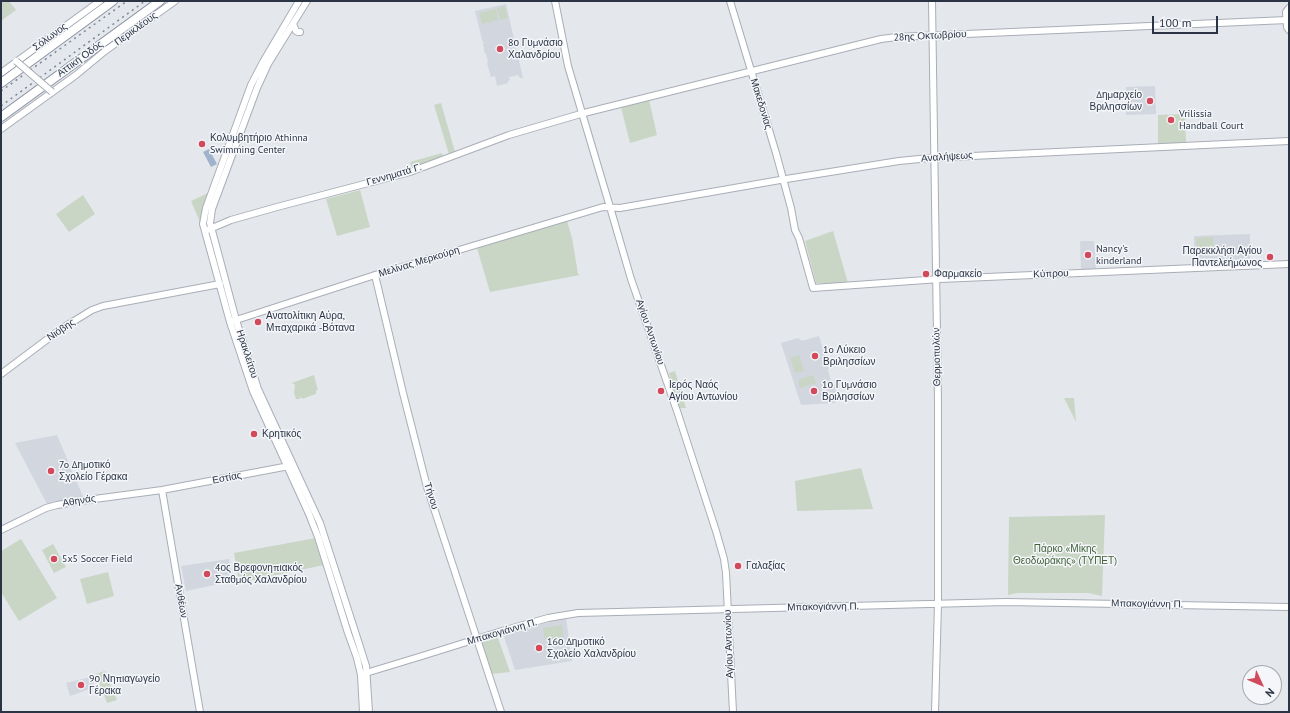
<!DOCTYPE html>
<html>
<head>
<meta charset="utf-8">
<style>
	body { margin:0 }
	#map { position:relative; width:1290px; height:713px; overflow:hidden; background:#e4e7ec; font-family:"PT Sans",sans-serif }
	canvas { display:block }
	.frame { position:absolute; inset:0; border:2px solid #2b3445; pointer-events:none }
	.north { position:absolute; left:1242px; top:665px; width:40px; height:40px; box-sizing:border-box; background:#f4f6f9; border:1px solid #a4a8b1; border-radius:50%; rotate:134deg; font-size:11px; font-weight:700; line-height:16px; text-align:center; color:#2b3445 }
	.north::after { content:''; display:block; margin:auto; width:14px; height:18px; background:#d1495b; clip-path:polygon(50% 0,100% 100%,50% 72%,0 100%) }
	.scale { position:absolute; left:1152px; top:16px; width:66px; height:18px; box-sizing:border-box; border:2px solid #2b3445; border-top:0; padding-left:5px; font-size:12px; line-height:14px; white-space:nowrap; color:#2b3445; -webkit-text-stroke:3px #f4f6f9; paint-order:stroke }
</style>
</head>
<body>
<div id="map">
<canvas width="1290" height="713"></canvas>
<div class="frame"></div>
<div class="north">N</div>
<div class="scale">100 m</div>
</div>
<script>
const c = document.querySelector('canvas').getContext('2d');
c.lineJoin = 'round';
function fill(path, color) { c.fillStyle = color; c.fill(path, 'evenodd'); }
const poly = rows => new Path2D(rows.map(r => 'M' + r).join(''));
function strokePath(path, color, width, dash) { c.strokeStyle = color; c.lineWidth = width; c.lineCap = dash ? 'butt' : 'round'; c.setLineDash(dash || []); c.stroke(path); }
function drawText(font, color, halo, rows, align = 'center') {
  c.font = font + ' "PT Sans",sans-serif'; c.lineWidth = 3; c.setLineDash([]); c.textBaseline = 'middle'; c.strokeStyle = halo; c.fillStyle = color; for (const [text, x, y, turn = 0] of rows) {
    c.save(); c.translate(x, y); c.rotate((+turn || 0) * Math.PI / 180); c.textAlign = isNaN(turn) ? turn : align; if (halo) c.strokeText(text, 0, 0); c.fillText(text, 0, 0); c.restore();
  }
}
fill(poly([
	[506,4,523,78,520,78,518,75,509,77,510,80,508,81,508,83,497,86,495,76,491,77,487,63,488,62,486,54,485,54,483,44,484,43,482,40,475,11],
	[1155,86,1156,114,1126,115,1126,87],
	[1250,234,1250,263,1194,263,1194,236],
	[1080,241,1094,241,1096,269,1081,269],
	[819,336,829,368,828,370,831,381,833,381,839,399,835,403,801,405,781,343,798,338,802,341],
	[57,435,84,499,48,506,15,443],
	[229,559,233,581,186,591,181,566],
	[566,618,572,661,515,670,503,634],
	[91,677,95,687,70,696,66,683]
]), '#d2d6de');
fill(poly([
	[1,1,9,1,16,10,1,21],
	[505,6,508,18,500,20,497,8],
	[496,9,498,20,482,24,479,13],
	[649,100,657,135,630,143,621,107],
	[441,103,455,152,449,154,434,105],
	[1185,114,1186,143,1158,144,1158,115],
	[442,153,443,156,412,169,410,162],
	[360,190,370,227,337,236,326,199],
	[208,193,203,209,200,222,191,201],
	[83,195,95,214,69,232,56,214],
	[567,221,572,238,578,274,580,275,490,292,477,248],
	[833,231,848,283,816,283,805,241],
	[1213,237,1214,250,1197,251,1196,238],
	[799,355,804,371,795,373,790,358],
	[675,371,686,408,679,408,669,373],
	[314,375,318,391,316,390,316,394,302,399,302,398,300,397,300,399,296,399,294,393,295,385,292,383],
	[813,375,816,383,800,388,798,380],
	[1064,398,1074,398,1076,422],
	[861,468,873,509,797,511,795,481],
	[1105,515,1102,596,1088,593,1017,593,1008,595,1009,517],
	[316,538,324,565,239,583,234,553],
	[21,539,57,598,19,621,1,592,1,551],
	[53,544,66,567,54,573,42,550],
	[108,572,114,596,87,604,80,579],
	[562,625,563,637,545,640,543,628],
	[497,635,510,672,491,674,480,640],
	[105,671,117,700,107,703,96,674]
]), '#c9d6c5');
fill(poly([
	[209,149,217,164,211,167,203,152]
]), '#9fb4cc');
const secondary = poly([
	[299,1,263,62,251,85,206,208,203,224,230,322,253,391,309,514,318,537,348,633,357,658,361,675,363,712],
	[307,1,268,64,257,88,212,209,210,223,236,320,258,389,320,523,360,647,366,666,369,712],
	[555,1,568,66,610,207,631,279,677,411,716,531,724,559,726,573,733,712],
	[730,1,776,153,791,208,795,230,799,238,813,288,940,279,1289,264],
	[932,1,938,402,938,604,935,712],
	[1289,8,1286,12,1287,27,1289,30],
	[293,24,296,31,298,32,300,32],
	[1,73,100,1],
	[1,129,76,75,105,51,175,1],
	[205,231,231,220,277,207,410,172,509,135,584,113,881,39,897,37,1287,20],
	[375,275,403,393,427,487,501,712],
	[230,322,375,275,603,207,620,208,780,180,899,161,930,158,1289,141],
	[1,374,61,329,92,310,103,306,220,284],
	[162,490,200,712],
	[1,530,46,508,57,505,87,500,162,490,289,466],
	[366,673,422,656,502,631,548,618,578,613,1006,602,1289,607]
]);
const highway = poly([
	[1,83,113,1],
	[1,117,160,1]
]);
strokePath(secondary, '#a9aeb7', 8);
strokePath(highway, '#8b94a3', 10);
strokePath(secondary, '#fff', 6);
strokePath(highway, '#fff', 8);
strokePath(poly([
	[1,91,127,1],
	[1,106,145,1]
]), '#7d8696', 1.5, [2, 4]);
const secondaryBridge = poly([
	[16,61,52,92]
]);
strokePath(secondaryBridge, '#a9aeb7', 8, []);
strokePath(secondaryBridge, '#fff', 6);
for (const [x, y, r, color] of [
	[500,49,4,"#d1495b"],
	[1150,101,4,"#d1495b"],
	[1171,120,4,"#d1495b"],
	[202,144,4,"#d1495b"],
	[1088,255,4,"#d1495b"],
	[1270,257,4,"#d1495b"],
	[926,274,4,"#d1495b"],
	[258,322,4,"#d1495b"],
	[815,356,4,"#d1495b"],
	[661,391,4,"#d1495b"],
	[814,391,4,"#d1495b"],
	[254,434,4,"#d1495b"],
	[51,471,4,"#d1495b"],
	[54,559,4,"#d1495b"],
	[738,566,4,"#d1495b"],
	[207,574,4,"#d1495b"],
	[539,648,4,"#d1495b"],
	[81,685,4,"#d1495b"]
]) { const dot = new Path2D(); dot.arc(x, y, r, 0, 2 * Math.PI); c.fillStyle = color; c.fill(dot); strokePath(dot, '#f4f6f9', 1.5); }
drawText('10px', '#2b3445', '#f4f6f9', [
	["Περικλέους",136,29,-36],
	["28ης Οκτωβρίου",930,36,-3],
	["Σόλωνος",50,37,-36],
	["Αττική Οδός",80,59,-36],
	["Μακεδονίας",761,104,73],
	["Αναλήψεως",947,157,-4],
	["Γεννηματά Γ.",394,175,-16],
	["Μελίνας Μερκούρη",419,262,-17],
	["Κύπρου",1051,274,-2],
	["Νιόβης",61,330,-34],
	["Αγίου Αντωνίου",650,332,71],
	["Ηρακλείτου",247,354,72],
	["Θερμοπυλών",937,357,-91],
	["Εστίας",227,478,-11],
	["Τήνου",431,496,72],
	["Αθηνάς",79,501,-9],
	["Ανθέων",181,601,80],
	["Μπακογιάννη Π.",1147,604,1],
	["Μπακογιάννη Π.",823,607,-1],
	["Μπακογιάννη Π.",502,632,-16],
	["Αγίου Αντωνίου",729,644,-92]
]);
drawText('10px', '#2b3445', '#f4f6f9', [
	["8ο Γυμνάσιο",508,43],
	["Χαλανδρίου",508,55],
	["Δημαρχείο",1142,95,"right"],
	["Βριλησσίων",1142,107,"right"],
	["Vrilissia",1179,114],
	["Handball Court",1179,126],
	["Κολυμβητήριο Athinna",210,138],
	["Swimming Center",210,150],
	["Nancy's",1096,249],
	["kinderland",1096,261],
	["Παρεκκλήσι Αγίου",1262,251,"right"],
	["Παντελεήμωνος",1262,263,"right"],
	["Φαρμακείο",934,274],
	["Ανατολίτικη Αύρα,",266,316],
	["Μπαχαρικά -Βότανα",266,328],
	["1o Λύκειο",823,350],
	["Βριλησσίων",823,362],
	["Ιερός Ναός",669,385],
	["Αγίου Αντωνίου",669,397],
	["1ο Γυμνάσιο",822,385],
	["Βριλησσίων",822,397],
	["Κρητικός",262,434],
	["7o Δημοτικό",59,465],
	["Σχολείο Γέρακα",59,477],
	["5x5 Soccer Field",62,559],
	["Γαλαξίας",746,566],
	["4ος Βρεφονηπιακός",215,568],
	["Σταθμός Χαλανδρίου",215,580],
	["16ο Δημοτικό",547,642],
	["Σχολείο Χαλανδρίου",547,654],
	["9ο Νηπιαγωγείο",89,679],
	["Γέρακα",89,691]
], 'left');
drawText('10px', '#3f6138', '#f4f6f9', [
	["Πάρκο «Μίκης",1065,549],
	["Θεοδωράκης» (ΤΥΠΕΤ)",1065,561]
]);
</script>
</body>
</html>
